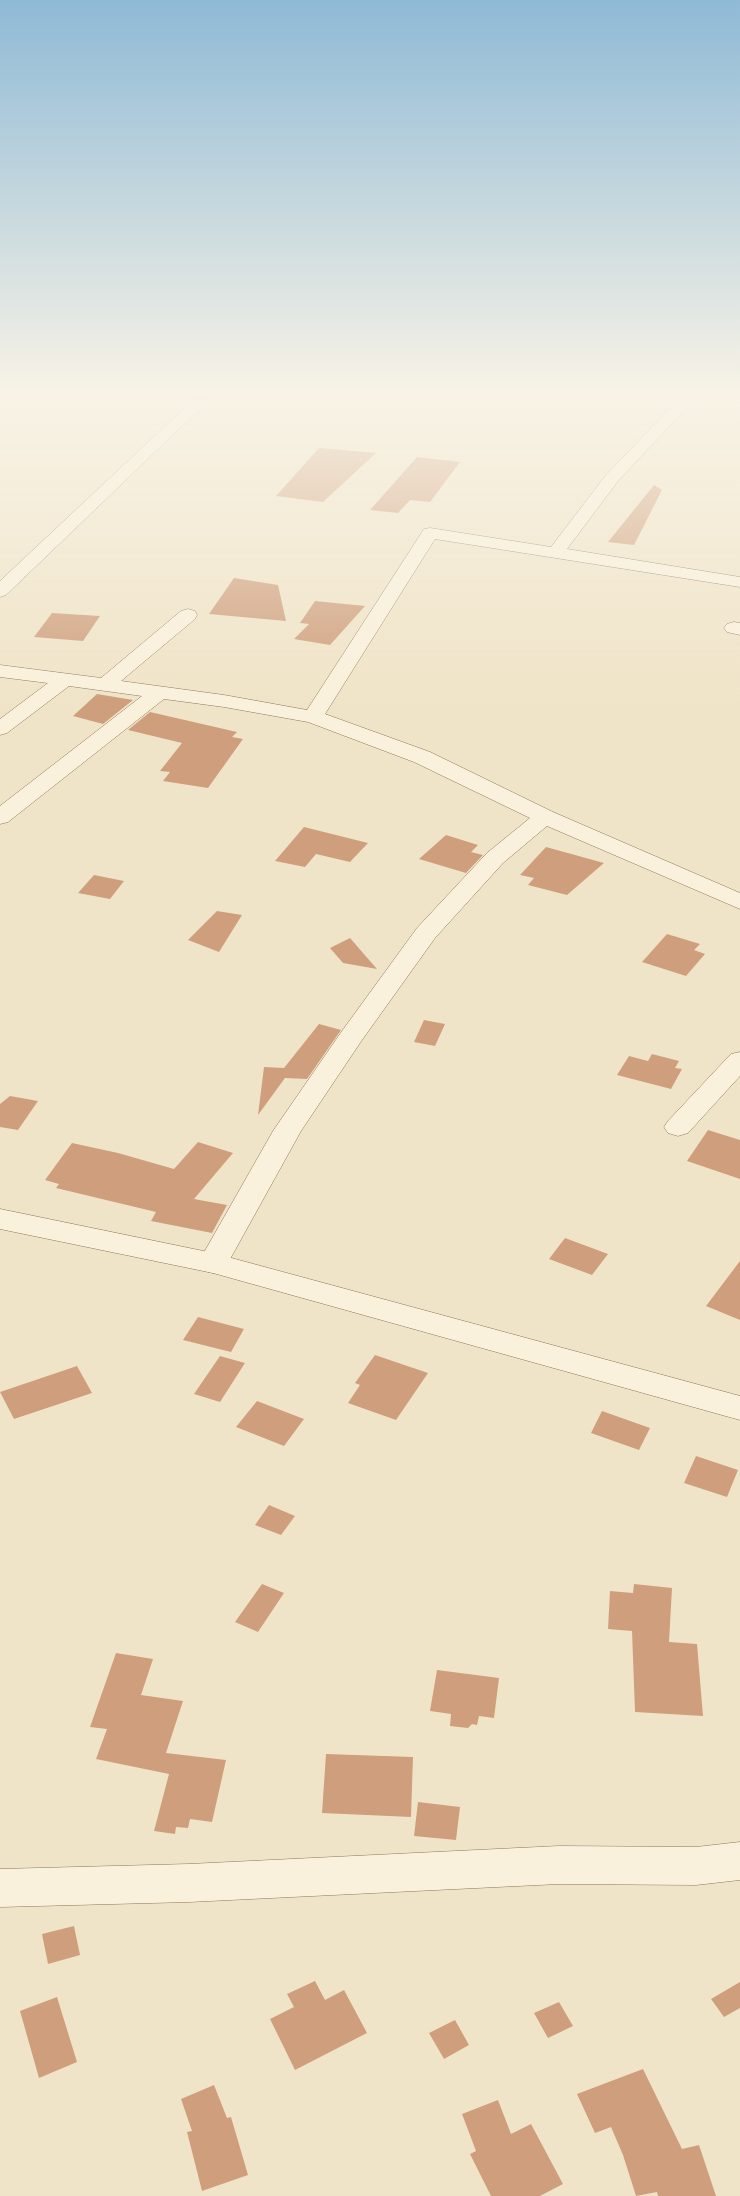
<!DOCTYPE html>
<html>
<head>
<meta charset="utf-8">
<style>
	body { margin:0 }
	canvas { display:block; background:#f0e4c8 }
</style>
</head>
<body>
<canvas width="740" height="2196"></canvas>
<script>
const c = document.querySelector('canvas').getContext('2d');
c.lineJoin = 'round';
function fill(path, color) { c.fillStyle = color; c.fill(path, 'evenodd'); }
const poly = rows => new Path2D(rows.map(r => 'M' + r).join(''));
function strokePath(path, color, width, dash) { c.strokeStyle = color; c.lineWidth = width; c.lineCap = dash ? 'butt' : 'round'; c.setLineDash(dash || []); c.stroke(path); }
fill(poly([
	[319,448,376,453,323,502,276,496],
	[417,457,460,462,430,502,410,500,398,513,370,510],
	[654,485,662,490,634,545,608,542],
	[234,578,278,585,286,621,209,614],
	[315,601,365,606,330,645,294,639,309,624,300,623],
	[52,613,100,616,83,641,34,637],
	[97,694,133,700,103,724,73,716],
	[150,712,237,732,232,737,243,739,208,788,163,781,170,772,160,771,182,743,128,730],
	[304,827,368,843,350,862,316,854,305,867,275,861],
	[446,835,478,845,471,852,483,855,466,873,419,859],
	[546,847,604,863,567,895,528,885,534,878,520,875],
	[94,875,124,881,110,899,78,893],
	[217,911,242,915,219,952,188,940],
	[667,934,700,944,694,950,705,954,686,976,642,962],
	[350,938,377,969,343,963,330,948],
	[424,1020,445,1024,435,1046,414,1042],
	[319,1024,341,1030,307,1079,285,1078,258,1115,264,1067,284,1068],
	[652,1054,679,1061,675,1068,682,1069,671,1089,617,1075,629,1056,648,1061],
	[10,1096,38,1101,18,1130,0,1127,0,1104],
	[708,1130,740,1140,740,1179,687,1161],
	[198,1142,233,1153,194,1199,227,1205,212,1233,151,1221,156,1212,56,1188,59,1184,45,1180,72,1143,118,1153,174,1169],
	[565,1238,608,1254,592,1275,549,1259],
	[740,1261,740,1320,706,1306],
	[198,1317,244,1329,231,1352,183,1340],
	[375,1355,428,1373,396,1420,348,1403,360,1385,355,1383],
	[220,1356,245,1363,220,1402,194,1394],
	[77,1366,92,1393,14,1419,0,1392],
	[257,1401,304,1419,284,1446,236,1427],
	[602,1411,650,1428,639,1450,591,1433],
	[696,1456,738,1470,727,1497,684,1483],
	[269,1505,295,1516,281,1535,255,1525],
	[262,1584,284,1593,258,1632,235,1622],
	[634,1584,672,1588,669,1642,697,1644,703,1716,635,1712,632,1631,608,1629,610,1591,633,1593],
	[116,1653,153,1659,141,1695,183,1701,166,1753,226,1760,212,1822,190,1819,188,1828,176,1827,175,1834,154,1831,169,1774,96,1759,107,1729,90,1727],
	[437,1670,499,1678,494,1718,479,1716,477,1725,472,1724,468,1728,450,1726,451,1714,430,1711],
	[326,1754,413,1757,411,1817,322,1813],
	[418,1802,460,1807,456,1840,414,1836],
	[74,1926,80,1955,48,1964,42,1934],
	[315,1981,325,2000,344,1990,367,2033,295,2070,270,2019,294,2007,287,1994],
	[740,1982,740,2008,724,2017,711,1999],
	[57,1997,77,2062,39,2078,20,2011],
	[559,2002,573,2026,548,2038,534,2013],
	[455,2020,469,2045,444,2059,429,2033],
	[643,2069,682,2149,699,2145,716,2196,658,2196,657,2192,636,2196,623,2155,611,2127,595,2133,577,2094],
	[214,2085,227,2118,231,2117,248,2175,202,2191,187,2132,192,2131,181,2099],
	[498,2100,511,2134,531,2124,563,2184,540,2196,491,2196,470,2154,476,2151,462,2114]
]), '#cf9f7d');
const minor = poly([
	[704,393,694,400,618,481,567,549,740,577,740,587,435,539,325,714,430,752,553,812,740,893,740,909,547,826,503,863,435,938,362,1040,301,1131,224,1270,213,1273,202,1270,198,1263,273,1131,342,1031,417,928,487,853,530,818,414,762,308,722,224,707,164,699,8,822,0,824,0,806,142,696,69,686,7,733,0,735,0,719,48,683,0,677,0,665,101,678,181,611,188,609,195,611,197,615,195,619,121,681,224,695,307,710,424,529,430,528,551,547,606,475,684,394,704,393],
	[198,399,203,400,205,403,203,406,6,595,0,597,0,581,193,400,198,399],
	[734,622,740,623,740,635,727,632,724,628,727,624,734,622],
	[740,1052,740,1076,688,1133,678,1136,668,1133,664,1127,668,1121,731,1054,740,1052],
	[740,1842,740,1880,696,1885,559,1884,189,1902,0,1907,0,1869,189,1864,559,1846,696,1847,740,1842]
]);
const tertiary = poly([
	[0,1209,213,1253,740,1396,740,1420,213,1273,0,1229,0,1209]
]);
strokePath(minor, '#8d765c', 1);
strokePath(tertiary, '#8d765c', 1);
fill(minor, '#faf1dc');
fill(tertiary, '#faf1dc');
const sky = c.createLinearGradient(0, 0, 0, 701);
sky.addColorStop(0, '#8fbad6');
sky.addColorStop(0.56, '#f8f3e6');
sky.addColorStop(1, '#f8f3e600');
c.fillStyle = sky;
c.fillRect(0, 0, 740, 701);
</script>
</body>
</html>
